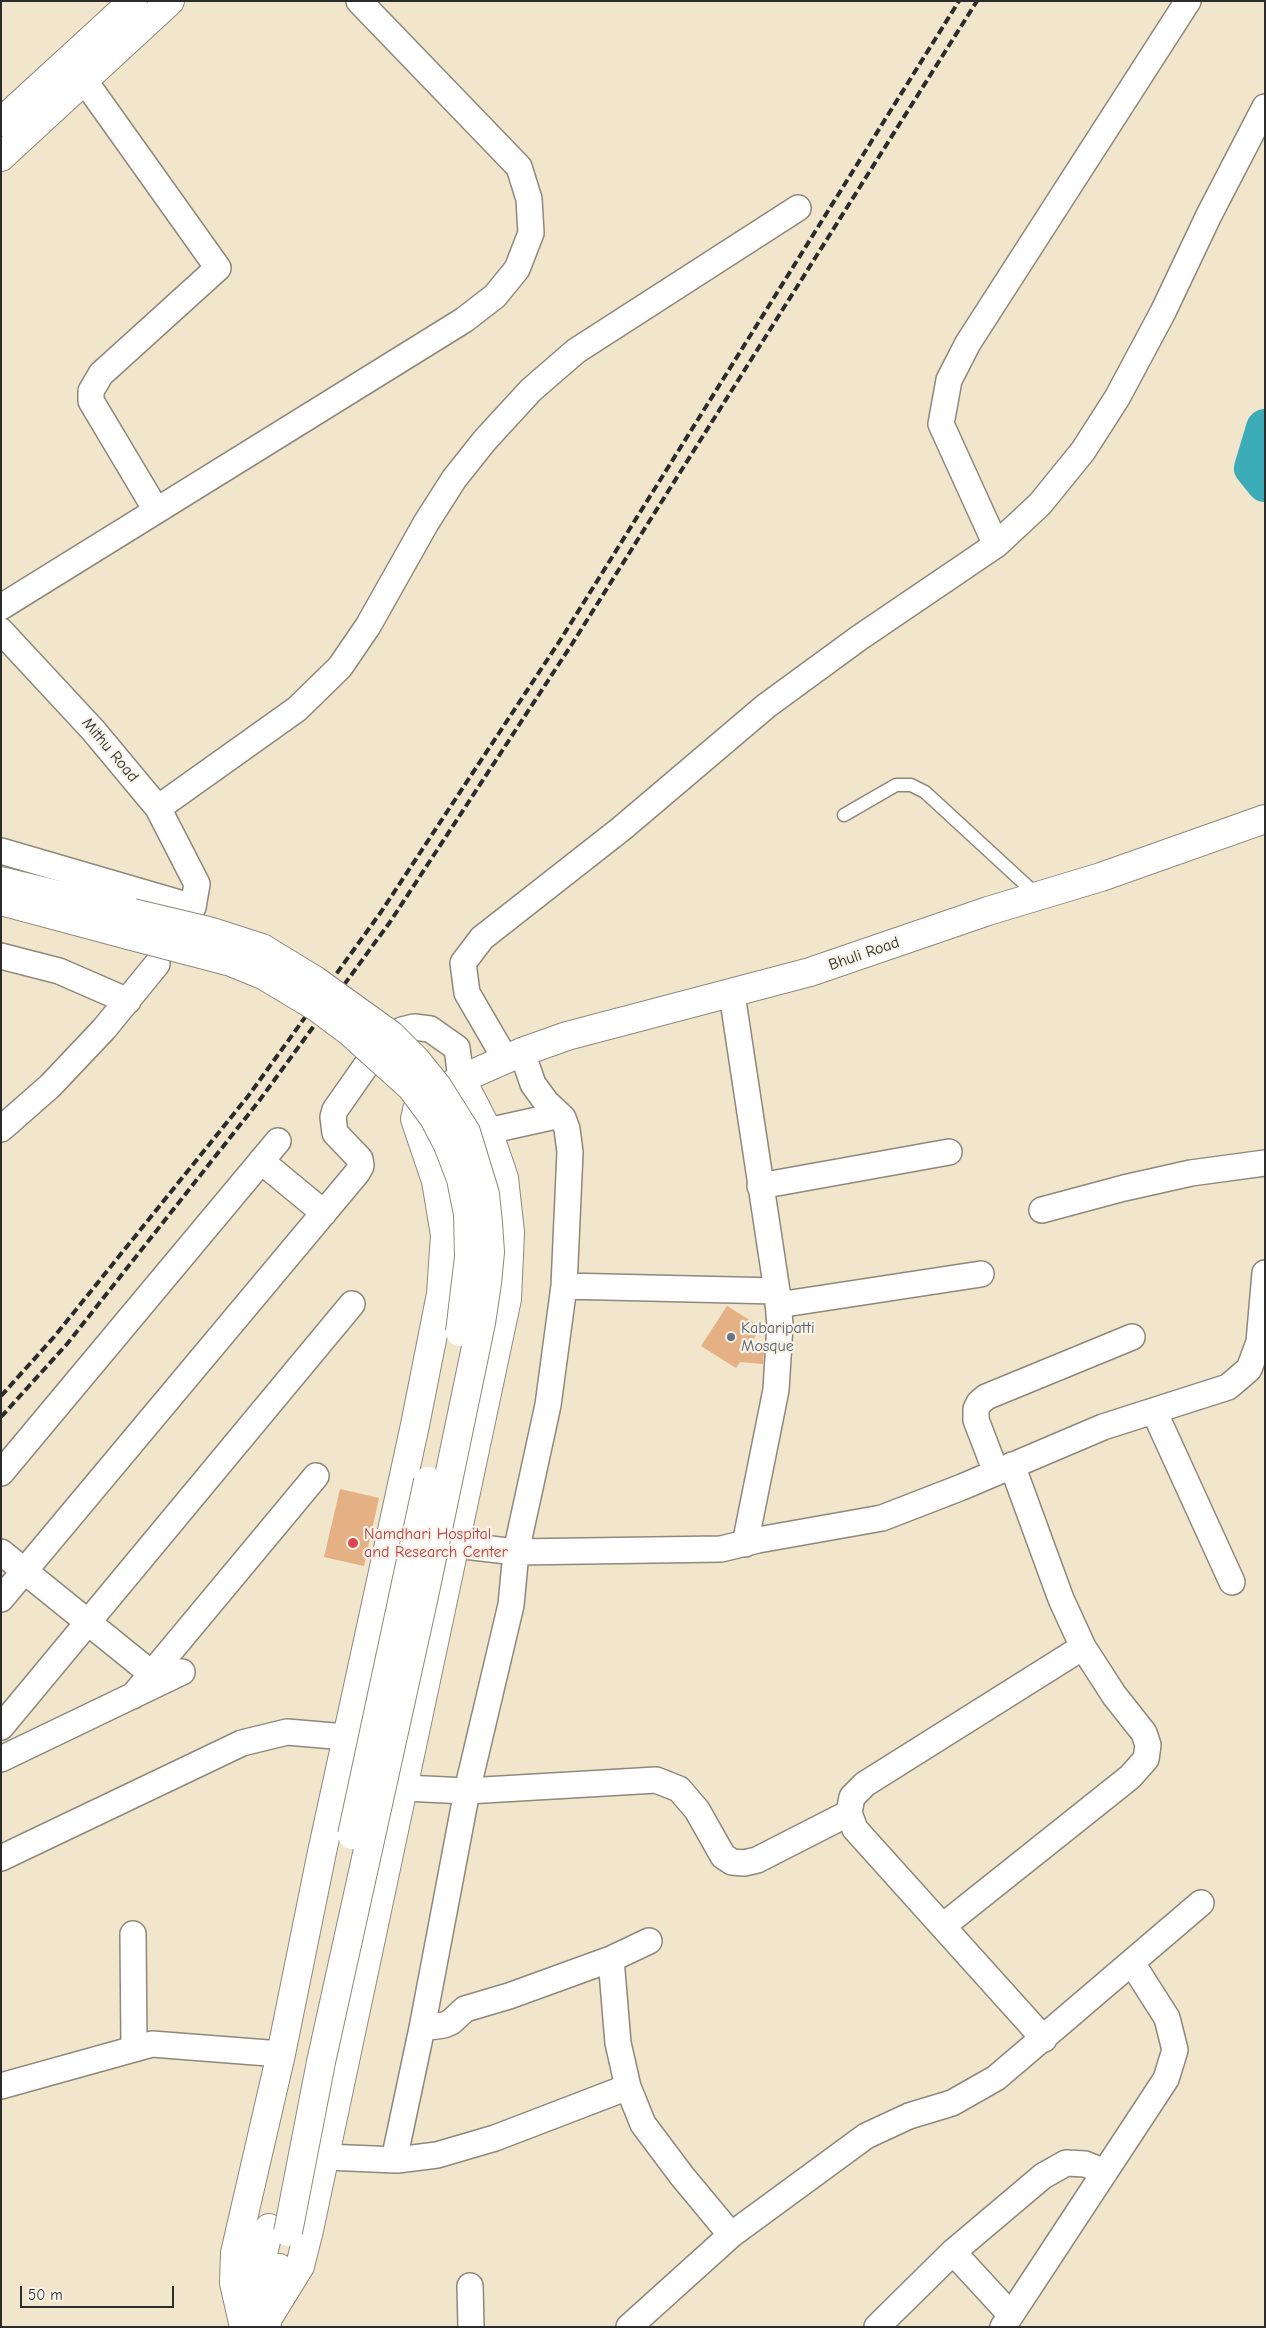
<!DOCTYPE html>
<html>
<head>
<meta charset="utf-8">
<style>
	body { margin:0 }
	#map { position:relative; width:1266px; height:2328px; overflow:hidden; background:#f1e5cb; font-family:"Comic Neue",sans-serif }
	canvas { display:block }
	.frame { position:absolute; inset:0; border:2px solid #2b2b2b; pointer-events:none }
	.scale { position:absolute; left:20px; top:2286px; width:154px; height:22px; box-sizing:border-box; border:2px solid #2b2b2b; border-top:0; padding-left:6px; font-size:15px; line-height:18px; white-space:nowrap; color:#2b2b2b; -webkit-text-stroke:4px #f7f3e8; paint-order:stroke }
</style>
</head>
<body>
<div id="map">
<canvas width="1266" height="2328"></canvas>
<div class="frame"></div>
<div class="scale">50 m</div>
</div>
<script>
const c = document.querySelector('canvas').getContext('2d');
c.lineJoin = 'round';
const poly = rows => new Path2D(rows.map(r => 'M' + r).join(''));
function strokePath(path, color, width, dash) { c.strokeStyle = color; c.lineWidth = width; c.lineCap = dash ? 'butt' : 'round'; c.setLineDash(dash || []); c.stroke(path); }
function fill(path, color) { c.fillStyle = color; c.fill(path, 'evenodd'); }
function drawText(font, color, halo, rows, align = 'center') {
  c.font = font + ' "Comic Neue",sans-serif'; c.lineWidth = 4.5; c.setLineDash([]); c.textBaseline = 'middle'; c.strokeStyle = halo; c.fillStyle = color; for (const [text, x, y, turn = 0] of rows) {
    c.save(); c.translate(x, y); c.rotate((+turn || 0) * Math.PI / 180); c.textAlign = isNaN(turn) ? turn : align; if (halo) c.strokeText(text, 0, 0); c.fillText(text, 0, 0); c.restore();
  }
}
strokePath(poly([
	[1265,428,1253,468,1265,483]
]), '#3cacb9', 38);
fill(poly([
	[727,1306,761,1327,748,1348,764,1350,763,1364,740,1362,736,1368,701,1346],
	[340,1489,379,1498,364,1566,324,1557]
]), '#e6b085');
const lane = poly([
	[844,815,896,785,911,785,925,792,1038,896]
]);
const street = poly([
	[84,80,218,268,101,374,91,391,91,401,156,510],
	[996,545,1040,504,1083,451,1117,398,1163,312,1209,215,1265,107],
	[1,607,464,320,495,296,517,269,531,233,529,199,519,167,359,1],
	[1,631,93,730,158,808,197,884,193,907,1,851],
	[158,808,297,709,340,667,368,626,426,523,454,479,485,440,531,390,576,351,798,208],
	[1,956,59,971,128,1001],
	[732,994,777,1291,780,1325,776,1390,745,1544],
	[522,1052,533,1084,546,1102,563,1118,567,1129,570,1152,564,1286,548,1405,516,1552,511,1605,467,1791,422,2028,444,2025,451,2022,465,2009,509,1996,611,1959,649,1941],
	[506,1060,467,993,463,963,482,938,621,829,766,706,859,638,996,545,941,424,949,380,968,343,1188,1],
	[1,1129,50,1086,104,1029,157,964],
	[488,1131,560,1115],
	[261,1161,324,1213],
	[760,1186,949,1152],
	[1042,1210,1124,1188,1191,1173,1265,1163],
	[564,1286,777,1291],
	[778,1305,981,1274],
	[1154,1411,1232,1582],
	[996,1472,976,1420,976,1409,979,1403,986,1397,1132,1337],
	[1,1473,278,1141],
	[456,1545,516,1552,721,1549,758,1540,882,1518,962,1487,1103,1427,1228,1387,1249,1369,1259,1342,1265,1273],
	[1,1552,152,1674],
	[1,1599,357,1173,361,1166,360,1159,335,1133,333,1117,335,1110,377,1050,402,1030,414,1027,430,1029,457,1048,461,1079],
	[133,1696,316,1476],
	[1,1727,352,1304],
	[1,1759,182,1672],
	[404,1788,467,1791,656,1780,679,1789,697,1810,723,1856,732,1862,744,1863,757,1860,849,1813],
	[1,1858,242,1743,287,1732,346,1737],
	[943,1926,1130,1777,1146,1759,1148,1745,1144,1733,1114,1695,1083,1647,1061,1599,1012,1465],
	[133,1934,134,2048],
	[611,1959,618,2043,628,2087,643,2124,682,2176,731,2235],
	[1044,2039,855,1829,849,1813,852,1797,865,1784,1083,1647],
	[1,2086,152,2044,281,2054],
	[325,2157,397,2160,437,2155,495,2138,628,2087],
	[394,2160,422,2028],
	[953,2252,1011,2315],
	[470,2286,471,2327],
	[629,2327,731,2235,866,2136,909,2116,952,2103,996,2078,1201,1903],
	[877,2327,953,2252,1043,2176,1066,2163,1085,2164,1105,2172],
	[1003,2327,1166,2079,1175,2050,1167,2018,1132,1963]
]);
const secondary = poly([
	[271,2313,300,2266,309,2230,507,1299,510,1232,504,1178,488,1131,461,1079],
	[244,2327,234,2283,235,2253,281,2054,322,1852,415,1425,441,1294,445,1235,436,1181,415,1119,417,1110,422,1102,461,1079,522,1052,567,1036,810,972,988,911,1101,877,1265,819]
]);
const highway = poly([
	[1,122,133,1],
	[1,157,170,1],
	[1,881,133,913],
	[1,901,128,935],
	[246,2327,269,2228],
	[266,2327,279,2268]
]);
strokePath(lane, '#8e887b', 15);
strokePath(street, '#8e887b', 28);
strokePath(secondary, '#8e887b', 30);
strokePath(highway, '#8e887b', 30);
strokePath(lane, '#fff', 12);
strokePath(street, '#fff', 25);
strokePath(secondary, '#fff', 28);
strokePath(highway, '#fff', 28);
strokePath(poly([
	[1,1396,54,1337,249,1095,381,912,561,639,959,1],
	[1,1417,67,1344,259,1101,390,922,572,644,977,1]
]), '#2b2b2b', 4, [8, 4]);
const highwayBridge = poly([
	[133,913,209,931,262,948,316,981,391,1035,416,1060,437,1086,466,1132,485,1194,488,1223,490,1252,487,1283,481,1323,424,1596,321,2062,288,2232],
	[128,935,231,962,263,975,318,1008,350,1032,411,1087,434,1118,448,1145,461,1179,468,1214,469,1257,460,1332],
	[352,1835,428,1481]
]);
strokePath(highwayBridge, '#8e887b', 30, []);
strokePath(highwayBridge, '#fff', 28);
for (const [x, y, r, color] of [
	[731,1337,5,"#6b7280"],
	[353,1543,6,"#e0444e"]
]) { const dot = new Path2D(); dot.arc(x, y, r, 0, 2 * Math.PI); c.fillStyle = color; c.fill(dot); strokePath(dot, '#f7f3e8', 2); }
drawText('16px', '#2b2b2b', '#f7f3e8', [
	["Mithu Road",110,750,50],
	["Bhuli Road",864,954,-19]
]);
drawText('16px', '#5b616d', '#f7f3e8', [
	["Kabaripatti",741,1328],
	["Mosque",741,1346]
], 'left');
drawText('16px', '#be3a42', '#f7f3e8', [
	["Namdhari Hospital",364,1534],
	["and Research Center",364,1552]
], 'left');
</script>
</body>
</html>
